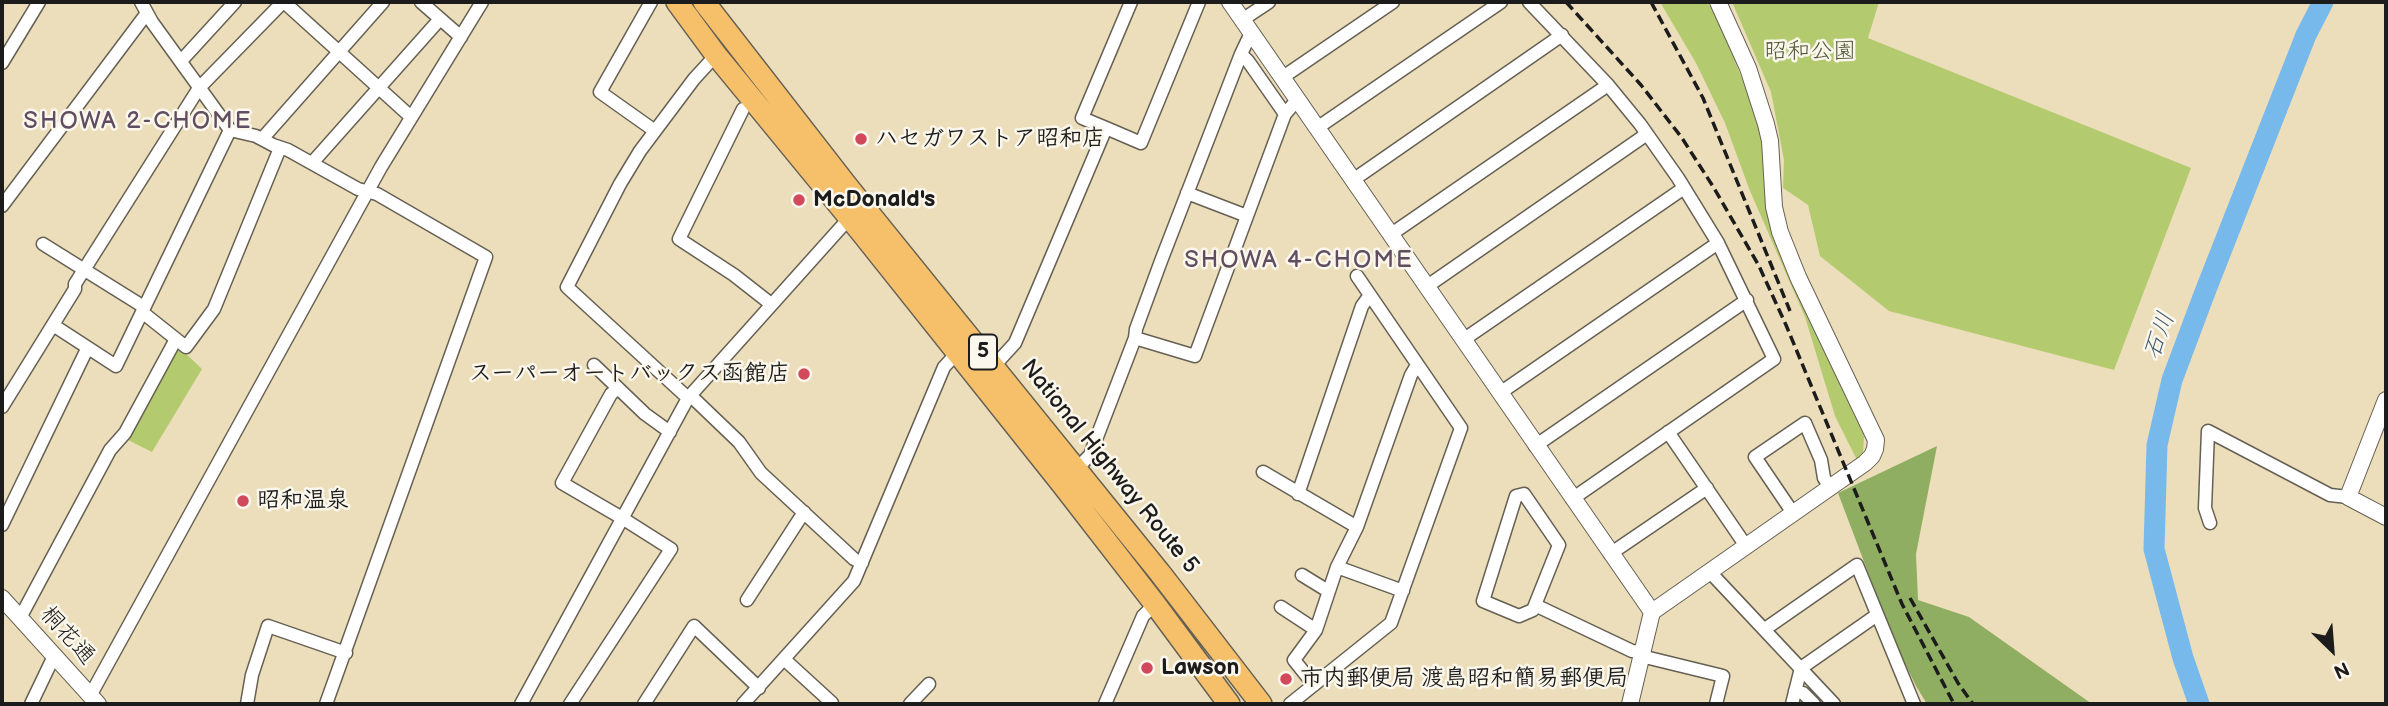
<!DOCTYPE html>
<html>
<head>
<meta charset="utf-8">
<style>
	body { margin:0 }
	#map { position:relative; width:2388px; height:706px; overflow:hidden; background:#ecdeba; font-family:"Balsamiq Sans",sans-serif }
	canvas { display:block }
	.frame { position:absolute; inset:0; border:4px solid #1c1c1c; pointer-events:none }
	.north { position:absolute; left:2297px; top:615px; width:70px; height:70px; -webkit-text-stroke:5px #fbf7ec; paint-order:stroke; rotate:155deg; font-size:19px; font-weight:700; line-height:28px; text-align:center; color:#1c1c1c }
	.north::after { content:''; display:block; margin:auto; width:24px; height:32px; background:#1c1c1c; clip-path:polygon(50% 0,100% 100%,50% 72%,0 100%) }
</style>
</head>
<body>
<div id="map">
<canvas width="2388" height="706"></canvas>
<div class="frame"></div>
<div class="north">N</div>
</div>
<script>
const c = document.querySelector('canvas').getContext('2d');
c.lineJoin = 'round';
function fill(path, color) { c.fillStyle = color; c.fill(path, 'evenodd'); }
const poly = rows => new Path2D(rows.map(r => 'M' + r).join(''));
function strokePath(path, color, width, dash) { c.strokeStyle = color; c.lineWidth = width; c.lineCap = dash ? 'butt' : 'round'; c.setLineDash(dash || []); c.stroke(path); }
function drawText(font, color, halo, rows, align = 'center') {
  c.font = font + ' "Balsamiq Sans","Klee One",sans-serif'; c.lineWidth = 5; c.setLineDash([]); c.textBaseline = 'middle'; c.strokeStyle = halo; c.fillStyle = color; for (const [text, x, y, turn = 0] of rows) {
    c.save(); c.translate(x, y); c.rotate((+turn || 0) * Math.PI / 180); c.textAlign = isNaN(turn) ? turn : align; if (halo) c.strokeText(text, 0, 0); c.fillText(text, 0, 0); c.restore();
  }
}
fill(poly([
	[1660,2,1707,2,1718,19,1750,99,1761,138,1766,184,1864,436,1863,455,1857,460,1835,416,1805,317,1750,191,1725,123,1696,63],
	[1732,2,1879,2,1868,38,2191,168,2114,370,1889,311,1820,256,1808,205,1783,188,1784,160,1771,92],
	[182,350,202,369,152,452,126,439,176,352]
]), '#b4ca6f');
fill(poly([
	[1937,446,1916,554,1918,600,1969,617,2092,704,1927,704,1916,686,1894,641,1838,493]
]), '#8fae62');
strokePath(poly([
	[2199,704,2183,658,2154,549,2157,445,2172,380,2205,292,2306,35,2323,2]
]), '#78b9ec', 21);
const minor = poly([
	[141,2,152,22,230,130,256,136,273,145,288,150,358,189,377,194,486,257,326,704],
	[284,2,411,117],
	[421,2,461,37],
	[651,2,600,92,655,131],
	[1529,2,1608,85,1640,124,1678,178,1718,243,1774,359,1572,499],
	[1242,20,1269,2],
	[1241,54,1248,61,1285,114],
	[181,61,235,2],
	[2,63,39,2],
	[1283,77,1393,2],
	[743,109,679,239,734,275,771,304],
	[1106,128,1141,143,1199,2],
	[1317,128,1501,2],
	[262,139,383,2],
	[312,163,440,19],
	[1353,180,1562,35],
	[1187,193,1247,216],
	[2,206,147,13],
	[1390,235,1608,85],
	[43,244,144,307],
	[1426,287,1647,134],
	[142,312,186,347,214,309,280,148],
	[53,325,116,366,230,130],
	[1135,338,1195,356,1285,114,1297,100],
	[1463,340,1684,188],
	[594,365,645,414,670,432],
	[994,366,1015,343,1106,128,1082,118,1131,2],
	[1500,393,1718,243],
	[690,395,739,442,761,473,854,559,862,563],
	[688,398,567,287,620,184,640,151,694,79,716,55],
	[2,407,75,289,75,284,199,88,283,2],
	[1668,432,1746,546],
	[1535,446,1747,300],
	[1074,472,1090,455,1135,338,1136,329,1161,261,1241,54,1251,33],
	[1263,472,1357,527],
	[1298,494,1362,306,1370,295],
	[1793,513,1755,457,1805,423,1821,460,1824,478,1830,487],
	[2210,523,2205,508,2208,431,2330,495,2348,497],
	[2,525,87,349],
	[1610,554,1707,488],
	[1337,567,1403,591],
	[1709,571,1834,704],
	[1302,575,1328,591],
	[747,600,804,512],
	[1535,605,1559,545,1524,494,1516,496,1483,601,1519,616,1533,610,1535,605,1632,651,1642,652],
	[1281,607,1316,630],
	[20,618,110,450,125,433,176,339],
	[1765,629,1857,565,1914,704],
	[1641,656,1723,676,1716,704],
	[785,660,832,703,830,704],
	[1314,685,1294,660,1316,630,1337,567,1357,527,1411,375,1417,365],
	[1795,691,1803,693,1814,704],
	[90,696,381,167,482,2],
	[31,704,54,656],
	[247,704,252,675,268,626,346,653],
	[521,704,688,398,852,215],
	[570,704,671,549,622,518,562,483,611,394,617,389],
	[644,704,694,626,759,688],
	[743,704,854,581,944,367,957,353],
	[910,704,929,684],
	[1105,704,1143,616,1155,604],
	[1290,704,1391,623,1461,428,1357,276],
	[1792,704,1801,668,1877,615]
]);
const tertiary = poly([
	[1230,2,1652,612],
	[2386,400,2348,497,2386,517],
	[2,598,98,704],
	[1630,704,1652,612,1865,463,1872,456,1875,449,1876,440,1798,277,1780,232,1774,207,1770,141,1766,124,1748,68,1718,2]
]);
const trunk = poly([
	[677,2,716,55,862,233,1062,484,1155,604,1229,704],
	[704,2,847,186,1160,573,1261,704]
]);
strokePath(minor, '#656053', 15);
strokePath(tertiary, '#656053', 18);
strokePath(trunk, '#656053', 24);
strokePath(minor, '#fff', 12);
strokePath(tertiary, '#fff', 16);
strokePath(trunk, '#f6c06b', 21);
strokePath(poly([
	[1566,2,1641,85,1682,138,1714,188,1759,266,1786,325,1902,604,1954,704],
	[1651,2,1703,98,1790,311],
	[1910,598,1958,683,1973,704]
]), '#1c1c1c', 3.5, [10, 5]);
for (const [x, y, r, color] of [
	[861,139,7,"#d1495b"],
	[799,200,7,"#d1495b"],
	[804,374,7,"#d1495b"],
	[243,501,7,"#d1495b"],
	[1147,668,7,"#d1495b"],
	[1286,679,7,"#d1495b"]
]) { const dot = new Path2D(); dot.arc(x, y, r, 0, 2 * Math.PI); c.fillStyle = color; c.fill(dot); strokePath(dot, '#fbf7ec', 2.5); }
for (const [x, y, w] of [
	[983,352,28]
]) { const box = new Path2D(); box.roundRect(x - w / 2, y - 17.5, w, 35, 5); c.fillStyle = '#fbf7ec'; c.fill(box); strokePath(box, '#1c1c1c', 2); }
drawText('bold 21px', '#1c1c1c', null, [
	["5",983,352]
]);
drawText('23px', '#515939', '#fbf7ec', [
	["昭和公園",1810,52]
]);
drawText('bold 23px', '#1c1c1c', '#fbf7ec', [
	["ハセガワストア昭和店",875,139],
	["McDonald's",813,200],
	["スーパーオートバックス函館店",790,374,"right"],
	["昭和温泉",257,501],
	["Lawson",1161,668],
	["市内郵便局 渡島昭和簡易郵便局",1300,679]
], 'left');
drawText('23px', '#1c1c1c', '#fbf7ec', [
	["National Highway Route 5",1109,467,51],
	["桐花通",67,636,48]
]);
c.letterSpacing = '2px';
drawText('24px', '#614d60', '#fbf7ec', [
	["SHOWA 2-CHOME",138,122],
	["SHOWA 4-CHOME",1299,261]
]);
c.letterSpacing = '0px';
drawText('italic 24px', '#415b6f', '#fbf7ec', [
	["石川",2160,336,-70]
]);
</script>
</body>
</html>
